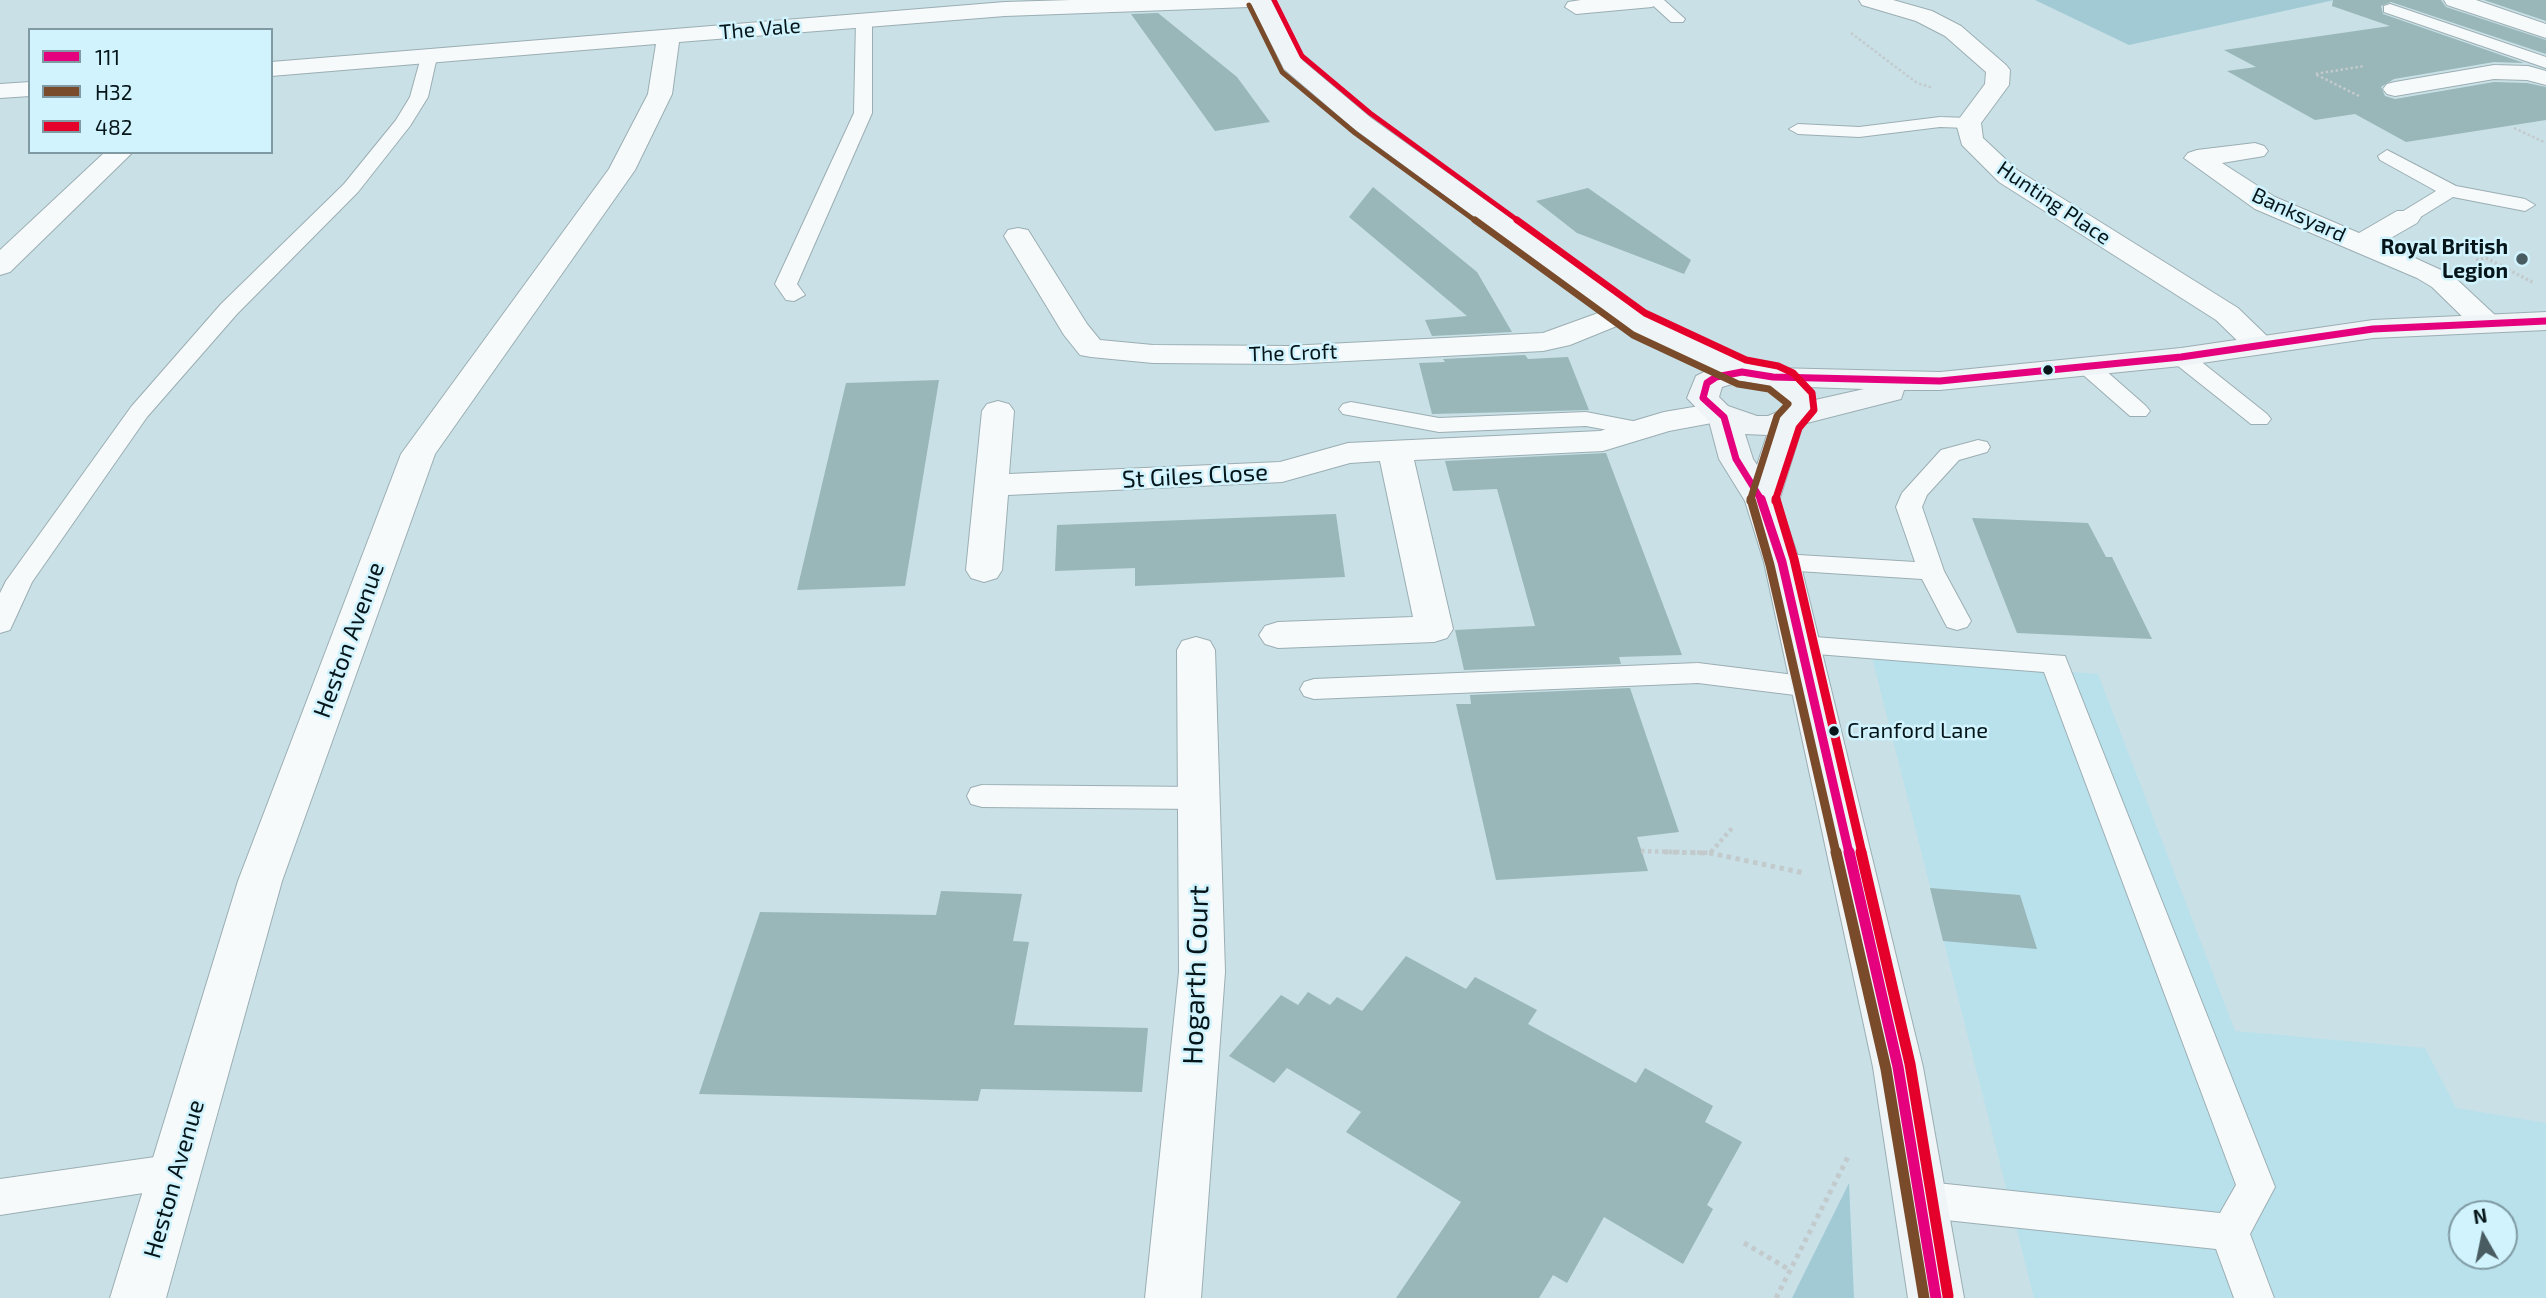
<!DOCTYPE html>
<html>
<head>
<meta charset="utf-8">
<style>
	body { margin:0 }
	#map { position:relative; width:2546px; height:1298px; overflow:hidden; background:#c8e0e6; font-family:"Exo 2",sans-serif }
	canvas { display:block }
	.legend { position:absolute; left:28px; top:28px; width:245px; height:126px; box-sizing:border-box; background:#d0f3fd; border:2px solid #7f9aa2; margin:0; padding:9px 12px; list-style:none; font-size:21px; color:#051519 }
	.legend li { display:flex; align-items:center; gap:14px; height:35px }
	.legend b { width:35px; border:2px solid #7f9aa2 }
	.north { position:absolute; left:2448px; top:1200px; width:70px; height:70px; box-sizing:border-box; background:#d0f3fd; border:2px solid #7f9aa2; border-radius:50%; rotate:351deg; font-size:19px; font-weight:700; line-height:28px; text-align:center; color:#051519 }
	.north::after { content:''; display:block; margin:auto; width:24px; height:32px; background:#495c61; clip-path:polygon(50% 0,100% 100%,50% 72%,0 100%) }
</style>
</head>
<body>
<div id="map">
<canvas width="2546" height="1298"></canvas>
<ul class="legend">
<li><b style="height:9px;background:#e5007d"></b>111</li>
<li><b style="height:9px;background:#7a4b2a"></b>H32</li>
<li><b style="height:9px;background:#e4002b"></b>482</li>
</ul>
<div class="north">N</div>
</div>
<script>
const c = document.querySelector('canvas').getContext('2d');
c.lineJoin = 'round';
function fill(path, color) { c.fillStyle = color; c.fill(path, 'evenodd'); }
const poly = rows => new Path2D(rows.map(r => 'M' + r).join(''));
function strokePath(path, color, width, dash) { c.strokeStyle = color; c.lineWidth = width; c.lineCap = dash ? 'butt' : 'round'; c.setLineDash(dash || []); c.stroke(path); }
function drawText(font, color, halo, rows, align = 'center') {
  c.font = font + ' "Exo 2",sans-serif'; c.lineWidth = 5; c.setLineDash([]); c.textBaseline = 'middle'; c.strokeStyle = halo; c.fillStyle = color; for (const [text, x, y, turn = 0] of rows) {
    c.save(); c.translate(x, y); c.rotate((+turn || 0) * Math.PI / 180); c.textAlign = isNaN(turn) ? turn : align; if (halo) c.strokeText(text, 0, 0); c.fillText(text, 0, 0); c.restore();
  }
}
fill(poly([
	[1872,657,2098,674,2235,1031,2425,1048,2456,1108,2546,1123,2546,1298,2034,1298],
	[2462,1214,2504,1214,2504,1256,2462,1256]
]), '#b9e1ec');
fill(poly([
	[2035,0,2334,0,2129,45],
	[1849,1183,1854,1298,1792,1298]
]), '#a1cad5');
fill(poly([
	[2333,0,2441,0,2446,7,2546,40,2546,54,2391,2,2381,6,2383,14,2524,63,2494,62,2394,79,2381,87,2385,96,2395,99,2494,82,2527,83,2546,87,2546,120,2406,142,2355,114,2315,120,2227,71,2256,67,2224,50,2390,26,2332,6],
	[2484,0,2546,0,2546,21],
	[1158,13,1237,77,1270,122,1215,131,1131,14],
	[1373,187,1477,272,1512,332,1432,336,1425,320,1467,316,1349,217],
	[1588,188,1691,260,1684,274,1577,233,1536,201],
	[1525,355,1528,359,1568,357,1589,410,1432,414,1419,363,1445,362,1443,359],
	[939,380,905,586,797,590,846,383],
	[1606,453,1682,655,1619,657,1621,664,1464,670,1455,630,1535,626,1497,489,1453,491,1445,461],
	[1336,514,1345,577,1135,586,1135,568,1055,571,1057,525],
	[1972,518,2088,523,2106,557,2112,557,2152,639,2017,633],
	[1630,688,1679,832,1637,837,1648,871,1496,880,1456,704,1471,704,1470,695],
	[1930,888,2020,895,2037,949,1943,941],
	[941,891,1022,894,1013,941,1029,942,1014,1025,1148,1028,1142,1092,981,1089,978,1101,699,1094,760,912,936,915],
	[1406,956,1466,989,1475,977,1537,1010,1528,1024,1636,1083,1645,1068,1713,1106,1705,1122,1742,1142,1707,1205,1713,1209,1683,1264,1604,1217,1567,1283,1553,1275,1539,1298,1396,1298,1461,1202,1346,1132,1361,1112,1287,1068,1274,1083,1229,1056,1281,995,1298,1005,1308,992,1330,1005,1337,997,1362,1011]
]), '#99b6b8');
const lane = poly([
	[1647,0,1664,0,1685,19,1683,22,1671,22,1647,0],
	[2390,4,2546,57,2546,68,2384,12,2384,6,2390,4],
	[864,16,872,21,872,113,797,284,805,295,794,301,786,300,775,284,854,113,856,21,864,16],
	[429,52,437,57,428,97,410,126,358,192,237,314,147,417,32,582,10,630,0,633,0,593,6,581,131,407,221,304,344,184,396,120,410,97,421,57,429,52],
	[1940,117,1968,118,1977,123,1968,128,1940,127,1859,137,1798,134,1789,129,1798,124,1859,127,1940,117],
	[2387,150,2456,186,2525,199,2535,205,2525,211,2453,197,2414,221,2400,221,2397,217,2400,213,2436,191,2380,160,2378,156,2387,150],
	[2181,350,2189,352,2267,414,2271,419,2267,424,2251,424,2173,362,2170,357,2173,352,2181,350],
	[2089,361,2097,363,2146,406,2150,411,2146,416,2130,416,2081,373,2078,368,2081,363,2089,361],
	[1351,402,1439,418,1586,412,1648,424,1652,429,1648,434,1640,436,1586,426,1439,432,1343,414,1339,409,1343,404,1351,402],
	[1978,440,1987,442,1990,447,1987,452,1959,460,1927,495,1922,507,1944,571,1971,621,1967,627,1957,630,1947,627,1922,579,1782,570,1773,568,1769,562,1773,556,1782,554,1915,562,1896,507,1902,493,1941,450,1978,440],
	[1801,636,2065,656,2275,1187,2250,1234,2274,1298,2234,1298,2216,1249,1918,1217,1904,1211,1899,1199,1904,1187,1918,1181,2220,1213,2236,1185,2044,672,1791,652,1787,645,1791,638,1801,636],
	[1698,663,1811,677,1821,680,1825,687,1821,694,1811,697,1698,683,1314,699,1304,696,1300,689,1304,682,1314,679,1698,663],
	[982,785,1199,787,1210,790,1214,798,1210,806,1199,809,982,807,971,804,967,796,971,788,982,785],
	[176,1154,189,1159,195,1171,189,1183,176,1188,0,1215,0,1179,176,1154]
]);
const street = poly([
	[1071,0,1260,0,1249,7,1005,16,679,42,672,94,635,170,435,454,282,881,166,1298,110,1298,238,881,401,454,609,169,648,94,656,44,271,76,271,62,1005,2,1071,0],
	[1581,0,1663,0,1652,7,1576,14,1565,7,1568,2,1581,0],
	[1859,0,1893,0,1932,11,1961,26,2006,65,2010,70,2009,85,1981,123,1983,138,2017,170,2238,308,2269,338,2273,344,2269,350,2258,353,2247,350,2216,320,1999,182,1962,145,1956,123,1985,84,1986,72,1945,36,1916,21,1862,5,1859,0],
	[2444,0,2476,0,2546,24,2546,38,2447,5,2444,0],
	[2494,65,2528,66,2546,71,2546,85,2527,80,2494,79,2395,96,2387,94,2383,89,2387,84,2395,82,2494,65],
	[30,82,30,96,0,98,0,84,30,82],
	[2255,143,2264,146,2268,151,2264,156,2222,163,2275,197,2359,233,2397,211,2417,211,2421,217,2417,223,2382,243,2452,275,2496,316,2500,322,2496,328,2485,331,2474,328,2432,287,2417,278,2255,209,2184,158,2188,153,2197,150,2255,143],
	[105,152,133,152,10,272,0,275,0,250,105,152],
	[1018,228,1028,230,1087,324,1100,340,1153,345,1288,346,1543,333,1623,304,1634,307,1638,313,1634,319,1570,345,1543,351,1288,364,1153,363,1091,357,1080,355,1064,335,1004,236,1008,230,1018,228],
	[998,401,1009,404,1014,411,1009,474,1280,462,1348,443,1600,431,1664,412,1717,403,1728,406,1733,413,1728,420,1669,431,1603,451,1414,460,1453,629,1447,638,1434,642,1278,648,1265,644,1259,635,1265,626,1278,622,1413,617,1380,461,1350,463,1282,482,1008,495,1002,570,997,578,984,582,971,578,966,570,982,411,987,404,998,401],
	[1196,637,1210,641,1215,650,1225,972,1201,1298,1145,1298,1179,972,1177,650,1182,641,1196,637]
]);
const secondary = poly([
	[1249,0,1271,0,1302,60,1371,118,1650,318,1750,364,1773,368,1940,372,2181,348,2373,320,2546,312,2546,330,2373,338,2181,366,1940,390,1904,390,1901,399,1803,424,1779,501,1800,562,1923,1067,1964,1298,1908,1298,1873,1067,1764,562,1745,501,1719,459,1709,421,1687,398,1696,376,1710,369,1628,330,1353,128,1284,69,1249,0],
	[1742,381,1764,385,1781,396,1786,408,1768,416,1757,416,1728,406,1719,397,1722,387,1742,381],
	[1808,387,1864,389,1815,400,1808,387],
	[1745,434,1767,435,1757,465,1753,459,1745,434]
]);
strokePath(lane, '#9baeb3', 2);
strokePath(street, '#9baeb3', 2);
strokePath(secondary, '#9baeb3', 2);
strokePath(poly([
	[1851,33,1917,83,1933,88],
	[2359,96,2315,74,2364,66],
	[2514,128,2546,143]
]), '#c3cacc', 2.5, [2.5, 2.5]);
strokePath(poly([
	[2476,260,2486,258,2534,283]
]), '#c3cacc', 3.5, [2.5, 2.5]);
strokePath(poly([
	[1641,851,1712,853],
	[1711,852,1733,827]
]), '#c3cacc', 4.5, [3.5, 3.5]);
strokePath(poly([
	[1664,852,1710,853,1804,873],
	[1744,1243,1790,1270],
	[1776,1298,1848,1157]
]), '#c3cacc', 5, [4.5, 4.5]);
fill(lane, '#f7fafb');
fill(street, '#f7fafb');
fill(secondary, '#eff4f7');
strokePath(poly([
	[1762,501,1736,459,1724,417,1703,398,1707,383,1716,377,1742,372,1773,377,1940,381,2181,357,2373,329,2546,321]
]), '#e5007d', 7);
strokePath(poly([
	[1761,499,1782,562,1849,853]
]), '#e5007d', 9);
strokePath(poly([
	[1849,852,1898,1067,1936,1298]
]), '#e5007d', 11);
strokePath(poly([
	[1249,5,1282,72,1355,133,1477,222]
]), '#7a4b2a', 5);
strokePath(poly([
	[1475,220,1633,335,1738,384,1769,389,1788,404,1777,416,1750,501]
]), '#7a4b2a', 7);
strokePath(poly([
	[1751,499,1770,565,1836,853]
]), '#7a4b2a', 9);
strokePath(poly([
	[1836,852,1886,1069,1924,1298]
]), '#7a4b2a', 11);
strokePath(poly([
	[1274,0,1302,56,1370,113,1520,222]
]), '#e4002b', 5);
strokePath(poly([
	[1517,220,1645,313,1746,360,1778,366,1793,373,1812,393,1814,410,1799,428,1775,501]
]), '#e4002b', 7);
strokePath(poly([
	[1776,499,1794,559,1862,853]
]), '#e4002b', 9);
strokePath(poly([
	[1861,852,1910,1064,1948,1296]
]), '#e4002b', 11);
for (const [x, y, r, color] of [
	[2522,259,7,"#495c61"],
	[2048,370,6,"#051519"],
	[1834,731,6,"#051519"]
]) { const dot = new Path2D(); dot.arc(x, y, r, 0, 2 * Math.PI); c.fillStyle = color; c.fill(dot); strokePath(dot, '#d0f3fd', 2.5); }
drawText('21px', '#051519', '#d0f3fd', [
	["The Vale",760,29,-5],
	["Hunting Place",2054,203,34],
	["Banksyard",2299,215,25],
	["The Croft",1293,353,-2]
]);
drawText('bold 21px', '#051519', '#d0f3fd', [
	["Royal British",2508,247],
	["Legion",2508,271]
], 'right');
drawText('22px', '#051519', '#d0f3fd', [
	["Cranford Lane",1847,731]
], 'left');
drawText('24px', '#051519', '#d0f3fd', [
	["St Giles Close",1195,476,-3],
	["Heston Avenue",349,640,-70],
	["Heston Avenue",174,1179,-74]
]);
drawText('28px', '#051519', '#d0f3fd', [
	["Hogarth Court",1196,975,-88]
]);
</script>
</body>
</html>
